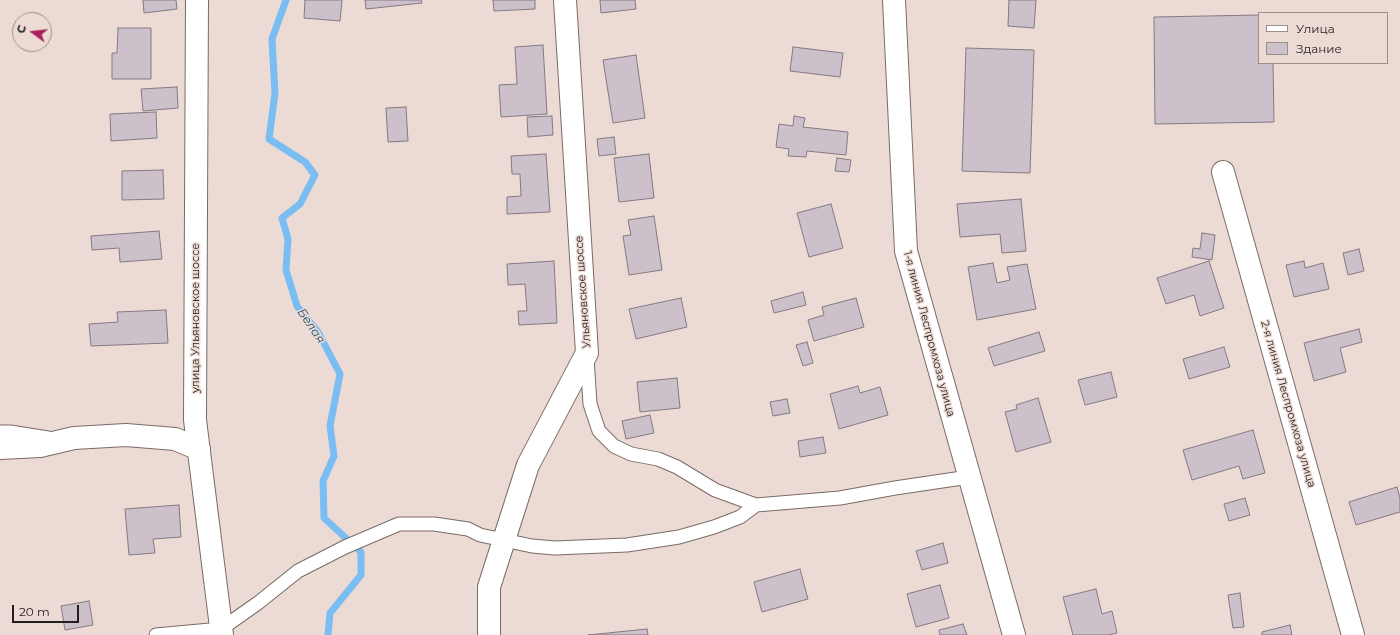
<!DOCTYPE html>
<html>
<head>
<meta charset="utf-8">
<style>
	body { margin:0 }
	#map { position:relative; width:1400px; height:635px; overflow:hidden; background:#ecdbd4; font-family:Montserrat,sans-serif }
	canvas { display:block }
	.legend { position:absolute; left:1258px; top:12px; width:130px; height:52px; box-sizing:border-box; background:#ecdbd4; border:1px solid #9c8f8a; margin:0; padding:5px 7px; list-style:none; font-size:12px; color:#231d1b }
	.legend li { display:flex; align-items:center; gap:8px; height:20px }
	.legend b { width:20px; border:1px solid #9c8f8a }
	.north { position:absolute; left:12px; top:12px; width:40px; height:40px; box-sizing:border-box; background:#ecdbd4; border:1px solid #9c8f8a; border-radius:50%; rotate:285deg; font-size:11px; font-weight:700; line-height:16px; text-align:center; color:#231d1b }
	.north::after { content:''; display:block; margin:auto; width:14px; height:18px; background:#ac1f5b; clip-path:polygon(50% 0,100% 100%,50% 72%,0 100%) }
	.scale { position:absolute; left:12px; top:605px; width:67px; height:18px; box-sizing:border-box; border:2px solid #231d1b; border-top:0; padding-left:5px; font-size:12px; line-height:14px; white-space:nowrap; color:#231d1b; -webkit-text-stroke:3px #ecdbd4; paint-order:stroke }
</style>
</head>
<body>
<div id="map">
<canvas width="1400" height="635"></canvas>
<ul class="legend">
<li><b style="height:5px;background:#fff"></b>Улица</li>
<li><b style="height:11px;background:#ccc0cb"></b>Здание</li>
</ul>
<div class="north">С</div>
<div class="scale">20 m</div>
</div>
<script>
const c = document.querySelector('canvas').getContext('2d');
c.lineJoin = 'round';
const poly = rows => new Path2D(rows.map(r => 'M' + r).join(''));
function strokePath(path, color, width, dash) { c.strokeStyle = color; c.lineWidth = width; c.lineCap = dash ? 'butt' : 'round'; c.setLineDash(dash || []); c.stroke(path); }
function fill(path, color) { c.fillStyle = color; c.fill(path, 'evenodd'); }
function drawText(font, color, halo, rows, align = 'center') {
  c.font = font + ' Montserrat,sans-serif'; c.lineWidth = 3; c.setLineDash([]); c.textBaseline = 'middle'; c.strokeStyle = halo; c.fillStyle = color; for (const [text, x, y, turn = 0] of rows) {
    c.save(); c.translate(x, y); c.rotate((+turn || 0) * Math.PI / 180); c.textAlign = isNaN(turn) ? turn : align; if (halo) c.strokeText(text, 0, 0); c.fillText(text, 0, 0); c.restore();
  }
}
strokePath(poly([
	[286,0,272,39,275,93,269,139,305,162,315,175,300,204,282,218,288,239,286,270,297,306,318,332,340,374,330,426,334,456,323,481,324,518,361,552,361,575,330,613,328,635]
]), '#79bdf3', 7);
const building = poly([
	[143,0,176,0,177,9,144,13,143,0],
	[305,0,342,0,340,21,304,18,305,0],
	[365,0,421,0,422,3,366,9,365,0],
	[493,0,535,0,535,9,494,11,493,0],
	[600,0,635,0,636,9,601,13,600,0],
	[1009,0,1036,0,1034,28,1008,26,1009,0],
	[1259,15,1259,63,1273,63,1274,122,1155,124,1154,17,1259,15],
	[118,28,151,28,151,79,112,79,112,53,117,53,118,28],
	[543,45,547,114,501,117,499,85,517,84,515,47,543,45],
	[793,47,843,53,840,77,790,71,793,47],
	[966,48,1034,50,1030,173,962,171,966,48],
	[636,55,645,118,613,123,603,60,636,55],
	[177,87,178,108,143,111,141,89,177,87],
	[406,107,408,141,388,142,386,108,406,107],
	[156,112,157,138,111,141,110,114,156,112],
	[552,116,553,135,528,137,527,117,552,116],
	[794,116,805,118,803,127,848,132,846,155,807,151,806,157,788,156,789,149,776,147,779,124,793,126,794,116],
	[614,137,616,154,599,156,597,139,614,137],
	[546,154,550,212,507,214,507,197,521,196,520,174,512,174,511,156,546,154],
	[649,154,654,198,619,202,614,158,649,154],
	[837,158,851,160,849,172,835,171,837,158],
	[163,170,164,199,122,200,122,171,163,170],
	[1021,199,1026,251,1002,253,1000,234,960,237,957,204,1021,199],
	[831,204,843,248,809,257,797,213,831,204],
	[654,216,662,270,629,275,623,236,631,235,628,220,654,216],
	[159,231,162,259,120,262,119,248,92,250,91,236,159,231],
	[1202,233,1215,235,1212,260,1192,257,1193,248,1200,249,1202,233],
	[1359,249,1364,271,1348,275,1343,253,1359,249],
	[554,261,557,323,519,325,518,311,527,311,525,284,508,285,507,264,554,261],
	[1209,261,1224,308,1200,316,1194,295,1166,304,1157,278,1209,261],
	[1304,261,1305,268,1323,263,1329,289,1294,297,1286,265,1304,261],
	[993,263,997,283,1010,280,1007,267,1027,264,1036,309,977,320,968,267,993,263],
	[803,292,806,305,774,313,771,301,803,292],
	[681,298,687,327,636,339,629,309,681,298],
	[856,298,864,327,814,341,808,320,824,315,822,307,856,298],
	[166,310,168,343,91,346,89,324,118,322,117,312,166,310],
	[1359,329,1362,342,1340,348,1346,372,1314,381,1304,343,1359,329],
	[1039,332,1045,351,994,366,988,348,1039,332],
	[807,342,813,363,803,366,796,345,807,342],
	[1224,347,1230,367,1189,379,1183,359,1224,347],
	[1111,372,1117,397,1085,405,1078,380,1111,372],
	[677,378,680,408,640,412,637,382,677,378],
	[858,386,860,393,880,387,888,415,839,429,830,394,858,386],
	[1038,398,1051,442,1016,452,1005,412,1017,409,1016,405,1038,398],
	[787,399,790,413,773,416,770,402,787,399],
	[650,415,654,433,626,439,622,421,650,415],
	[1253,430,1265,473,1243,479,1239,466,1192,480,1183,450,1253,430],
	[823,437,826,453,800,457,798,441,823,437],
	[1397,487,1400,498,1400,512,1356,525,1349,502,1397,487],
	[1245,498,1250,515,1229,521,1224,504,1245,498],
	[179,505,181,537,153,539,155,553,129,555,125,509,179,505],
	[943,543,948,563,922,570,916,551,943,543],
	[800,569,808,599,762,612,754,582,800,569],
	[940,585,949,618,916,627,907,594,940,585],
	[1096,589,1102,614,1112,611,1117,633,1109,635,1073,635,1063,597,1096,589],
	[1240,593,1244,627,1233,628,1228,595,1240,593],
	[89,601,93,625,65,630,61,606,89,601],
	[963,624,967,635,940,635,939,630,963,624],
	[1290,625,1292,635,1262,635,1262,632,1290,625],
	[647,629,648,635,588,635,647,629]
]);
fill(building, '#ccc0cb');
strokePath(building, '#847983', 1);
const lane = poly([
	[587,358,590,404,599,431,614,446,631,454,658,459,677,467,715,490,756,505],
	[0,432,10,432,48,438],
	[156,635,221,629,258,603,298,571,345,547,399,524,434,524,468,529,480,535,532,546,555,548,627,545,679,537,714,527,740,517,756,505,840,498,895,488,969,477]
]);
const street = poly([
	[197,0,195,420,222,635],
	[894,0,906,251,1014,635],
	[1223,172,1353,635],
	[0,448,40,446,74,438,126,435,175,439,199,449],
	[489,635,489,587,528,465,587,353,565,0]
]);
strokePath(lane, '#7a6b66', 15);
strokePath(street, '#7a6b66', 24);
strokePath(lane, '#fff', 13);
strokePath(street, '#fff', 22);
drawText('11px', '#231d1b', '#ecdbd4', [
	["Ульяновское шоссе",583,292,-94],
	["улица Ульяновское шоссе",196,318,-90],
	["1-я линия Леспромхоза улица",929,334,75],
	["2-я линия Леспромхоза улица",1288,404,74]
]);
drawText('italic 12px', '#194b6f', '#ecdbd4', [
	["Белая",311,326,56]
]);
</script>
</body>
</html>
